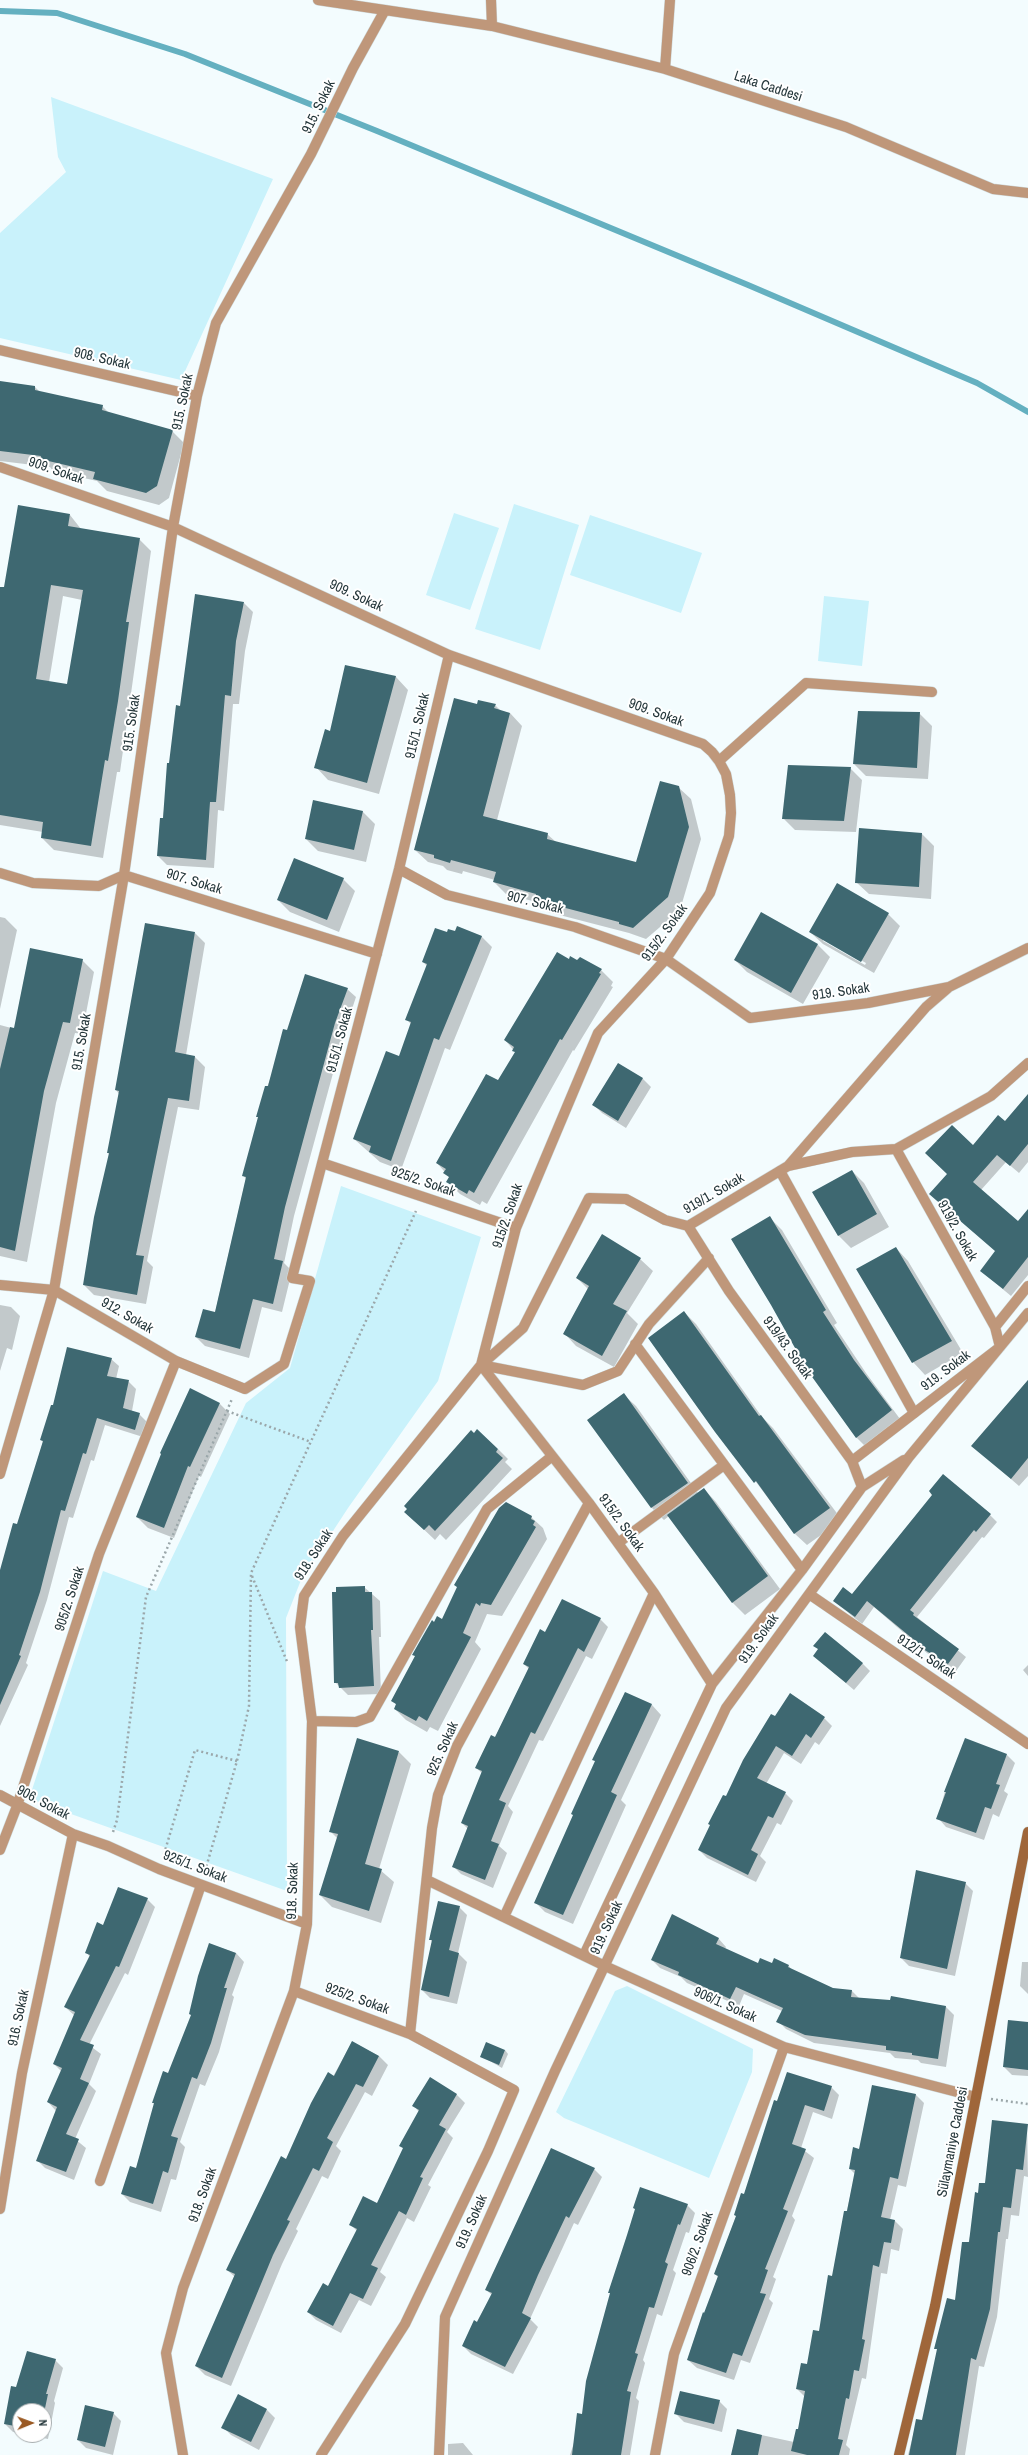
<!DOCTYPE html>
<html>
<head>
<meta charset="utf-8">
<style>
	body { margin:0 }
	#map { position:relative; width:1028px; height:2455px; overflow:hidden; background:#f3fcfe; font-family:"Archivo Narrow",sans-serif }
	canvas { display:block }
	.north { position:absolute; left:12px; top:2403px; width:40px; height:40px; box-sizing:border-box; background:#fff; border:1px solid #a8afb1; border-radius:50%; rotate:89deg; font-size:11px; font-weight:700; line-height:16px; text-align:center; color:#25373b }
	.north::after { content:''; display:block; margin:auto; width:14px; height:18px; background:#9a5923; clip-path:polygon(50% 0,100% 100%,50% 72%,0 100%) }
</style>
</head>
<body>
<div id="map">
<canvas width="1028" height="2455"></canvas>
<div class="north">N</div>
</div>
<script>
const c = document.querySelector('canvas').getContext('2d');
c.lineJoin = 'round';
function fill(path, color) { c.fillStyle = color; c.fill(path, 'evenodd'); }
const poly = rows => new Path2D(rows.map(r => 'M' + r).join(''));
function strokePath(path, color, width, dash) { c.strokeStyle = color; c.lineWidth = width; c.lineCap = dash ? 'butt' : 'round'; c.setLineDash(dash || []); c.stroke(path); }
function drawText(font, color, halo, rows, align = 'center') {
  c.font = font + ' "Archivo Narrow",sans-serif'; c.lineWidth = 4; c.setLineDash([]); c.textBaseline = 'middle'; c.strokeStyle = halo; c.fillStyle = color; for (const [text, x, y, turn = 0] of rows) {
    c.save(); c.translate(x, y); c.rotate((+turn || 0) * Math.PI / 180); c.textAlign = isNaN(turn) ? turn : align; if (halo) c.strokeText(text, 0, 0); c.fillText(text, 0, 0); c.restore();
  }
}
fill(poly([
	[51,97,273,179,181,380,0,338,0,233,66,172,58,157],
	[514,504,579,525,540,650,475,629],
	[454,513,499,528,470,610,426,595],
	[590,515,702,553,681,613,570,575],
	[824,596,869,601,862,666,818,661],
	[341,1186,481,1237,438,1381,348,1508,301,1580,286,1618,287,1891,29,1799,103,1571,156,1591,246,1403,290,1368],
	[627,1986,753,2049,752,2072,709,2178,564,2118,556,2112,615,1991]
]), '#c9f2fb');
fill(poly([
	[0,382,35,387,40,392,102,406,110,414,172,431,184,443,169,498,159,505,107,491,97,481,53,471,50,467,0,461],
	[70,515,81,529,139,539,151,551,120,772,117,772,103,858,54,850,42,838,43,832,0,825,0,588,5,588],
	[63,596,82,600,68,685,49,682],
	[244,603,253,612,245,651,239,704,233,704,224,811,218,810,214,868,167,865,158,856,170,764],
	[346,666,396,677,408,690,379,794,328,780,316,767,331,732],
	[477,705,495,705,501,711,510,713,522,726,497,820,547,834,556,842,637,863,678,787,691,799,701,839,680,910,646,939,629,933,548,912,540,903,506,894,494,882,495,880,463,871,462,874,447,870,443,866,428,862,415,850],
	[919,713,932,726,928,779,866,776,854,764],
	[850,768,862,780,856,832,795,830,783,818],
	[362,811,375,824,366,862,318,851,306,839],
	[922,834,934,846,931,899,869,894,856,882],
	[343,879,355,891,339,932,290,912,278,900],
	[762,913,818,945,830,957,803,1004,747,972,735,960],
	[888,914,900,926,874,973,823,944,810,932],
	[823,939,866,963,865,965,823,941],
	[0,917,5,918,17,930,0,1009],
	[195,933,205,943,186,1055,195,1057,205,1067,199,1110,178,1107,147,1261,153,1267,146,1304,94,1295,84,1285,110,1155,108,1153,119,1094,116,1090],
	[447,934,481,936,492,947,450,1050,445,1048,401,1170,380,1162,354,1139,399,1058,412,1025,406,1019,427,966,423,962],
	[82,960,94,972,82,1034,75,1033,56,1103,27,1262,0,1256,0,1025,15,1029],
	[569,960,601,970,613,982,611,986,613,987,574,1051,573,1050,487,1204,482,1201,480,1205,460,1194,448,1182,450,1178,437,1163,498,1082,516,1053,505,1040],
	[347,989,356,997,344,1033,294,1216,284,1263,292,1271,282,1312,262,1307,249,1358,205,1346,196,1337,215,1313,246,1179,243,1175,259,1118,257,1116,287,1031],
	[618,1064,643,1079,651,1087,626,1128,602,1113,594,1105],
	[1028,1096,1028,1162,1019,1173,1006,1162,981,1190,1018,1222,1028,1210,1028,1275,1011,1296,981,1271,996,1251,939,1201,973,1146,1005,1122],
	[852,1171,864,1183,889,1227,851,1248,839,1236,814,1192],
	[770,1218,782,1230,837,1323,834,1325,866,1373,903,1423,868,1449,856,1437,796,1348],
	[896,1248,908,1261,963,1353,925,1375,913,1362,858,1270],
	[640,1259,653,1271,627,1313,638,1324,614,1367,576,1346,564,1333,588,1289,577,1278],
	[0,1305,11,1307,20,1316,12,1350,7,1348,0,1371],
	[684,1312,696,1324,762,1417,773,1428,842,1520,807,1545,794,1533,649,1338],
	[111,1359,119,1366,116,1379,128,1381,136,1389,132,1411,139,1414,147,1422,143,1437,105,1425,94,1461,91,1460,73,1518,69,1517,47,1600,26,1663,28,1665,0,1726,0,1573,18,1525,43,1442,41,1440,54,1407],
	[1028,1380,1028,1476,1019,1486,973,1446],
	[623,1394,636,1406,698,1493,704,1489,716,1502,780,1589,745,1615,733,1603,669,1516,664,1520,652,1508,588,1420],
	[220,1404,230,1414,201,1477,199,1476,174,1538,148,1528,137,1517,162,1454],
	[498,1449,508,1459,505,1462,512,1469,446,1540,440,1534,435,1540,416,1522],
	[990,1515,997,1522,984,1538,982,1537,917,1617,966,1657,956,1671,927,1653,874,1607,862,1624,834,1601,852,1596],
	[531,1517,543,1528,547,1539,502,1616,487,1614,475,1642,481,1649,438,1731,430,1727,427,1732,406,1720,395,1709,397,1705,393,1701,435,1623,442,1620,458,1588,455,1585],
	[364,1587,380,1601,381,1637,379,1637,381,1694,348,1695,335,1682],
	[600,1619,608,1627,592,1659,586,1656,543,1741,539,1740,508,1806,513,1812,499,1846,507,1853,493,1888,461,1874,453,1866,468,1829,462,1823,482,1773,476,1768,495,1738,529,1669,524,1664,546,1634],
	[814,1656,862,1663,870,1671,854,1690],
	[1028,1665,1028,1676,1023,1670],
	[625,1693,652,1705,661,1715,621,1800,626,1805,573,1924,545,1912,536,1903,574,1815,596,1762,594,1760],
	[775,1717,824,1718,832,1726,819,1745,815,1742,801,1764,784,1753,766,1784,785,1793,793,1801,781,1825,777,1823,760,1856,766,1862,756,1882,707,1858,699,1850,726,1797],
	[399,1752,411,1764,379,1869,394,1882,381,1923,332,1907,320,1895,338,1839,330,1831],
	[1007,1755,1015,1763,1004,1791,1008,1794,999,1817,993,1814,984,1840,946,1827,938,1818,945,1791],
	[965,1883,973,1891,955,1976,909,1966,901,1958],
	[147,1899,155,1907,128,1975,125,1973,89,2045,101,2054,89,2084,96,2091,75,2139,86,2148,74,2180,45,2168,37,2160,56,2111,48,2102,62,2072,54,2064,75,2016,65,2007,90,1957,86,1952,104,1926],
	[459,1907,467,1915,458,1953,467,1962,457,2004,430,1998,422,1990,432,1942,430,1939],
	[718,1938,726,1947,725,1949,758,1964,788,1965,793,1971,833,1989,852,1991,859,1998,946,2007,954,2015,946,2067,921,2063,918,2060,895,2058,890,2053,814,2043,786,2029,778,2021,782,2011,744,1994,739,2006,687,1983,681,1977,660,1968,652,1960],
	[210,1944,236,1953,244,1962,232,1995,234,1997,219,2052,205,2086,200,2084,180,2142,185,2147,176,2180,171,2179,161,2212,130,2202,122,2194,136,2169,155,2104,153,2103,169,2074,192,2015],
	[1022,1962,1028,1962,1028,1994,1020,1986],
	[1028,2023,1028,2076,1012,2075,1004,2067],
	[352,2042,379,2056,388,2065,372,2096,365,2092,336,2146,341,2151,328,2179,322,2176,296,2229,298,2231,282,2264,231,2386,205,2375,196,2366,235,2277,227,2270],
	[505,2050,508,2054,502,2068,481,2056],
	[430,2079,457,2095,465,2103,447,2132,453,2138,428,2185,431,2187,414,2222,407,2218,380,2272,386,2277,371,2306,359,2300,341,2333,316,2320,308,2312,328,2287,357,2231,350,2224,377,2204,404,2149,401,2146,419,2112,414,2106],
	[873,2086,916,2095,924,2103,906,2187,898,2185,890,2220,895,2221,903,2229,899,2251,891,2249,887,2274,881,2273,866,2379,862,2378,846,2445,850,2449,849,2455,735,2455,738,2430,794,2442,799,2431,805,2397,797,2389,820,2332,855,2174,850,2169,860,2150],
	[831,2087,839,2095,832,2119,813,2112,801,2148,814,2158,792,2216,795,2220,773,2277,776,2279,769,2299,773,2303,750,2363,741,2360,734,2380,697,2368,688,2360,718,2277,715,2274,778,2102],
	[1027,2125,1028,2177,1024,2176,1019,2216,1011,2215,1008,2239,1006,2239,997,2317,984,2367,979,2366,965,2455,908,2455,917,2420,923,2421,938,2351,936,2348,956,2301,979,2194],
	[594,2169,602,2177,578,2225,574,2223,530,2319,538,2327,513,2374,471,2354,463,2346,492,2295,486,2290],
	[687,2205,695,2213,689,2233,686,2232,673,2270,676,2273,662,2316,657,2314,643,2360,645,2363,636,2398,639,2401,630,2455,570,2455,583,2415,611,2294,609,2292,636,2210,634,2208],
	[55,2360,63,2368,54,2401,55,2403,48,2439,29,2435,44,2435,44,2411,20,2411,20,2433,13,2432,5,2424,17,2388],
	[719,2401,727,2409,722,2432,684,2422,676,2414],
	[267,2410,275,2418,259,2450,231,2435,223,2427],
	[113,2413,121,2421,113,2455,86,2448,78,2440],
	[463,2443,473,2455,490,2455,448,2455,448,2444]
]), '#0003');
strokePath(poly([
	[0,11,57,13,185,54,377,131,748,285,977,383,1028,412]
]), '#64b0c0', 6);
fill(poly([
	[0,381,35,386,35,390,103,405,102,410,173,430,157,486,146,493,93,479,95,472,40,459,41,456,0,451],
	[18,505,70,514,68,526,140,538,126,622,129,622,118,701,108,761,105,760,91,846,41,838,43,822,0,815,0,587,4,587],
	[51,585,83,590,67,684,36,679],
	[195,594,244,602,236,641,231,696,225,695,216,802,210,802,206,860,157,856,160,818,163,818,167,763,169,763,176,705,180,706],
	[345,665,396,676,367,783,314,768,325,729,330,731],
	[454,698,477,704,478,700,496,704,494,708,510,713,483,816,548,833,547,839,636,862,660,781,679,786,689,827,668,897,633,928,619,924,619,922,535,900,536,894,493,882,496,872,451,860,450,863,434,858,434,855,414,850],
	[858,711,920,712,917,768,853,764],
	[788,765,851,767,844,821,782,819],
	[313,800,363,811,354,850,305,839],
	[859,828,922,833,919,887,855,883],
	[294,858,344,878,327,920,277,900],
	[837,883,889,913,861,962,809,932],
	[761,912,818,944,791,993,734,960],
	[145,923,195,932,175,1052,195,1056,189,1101,168,1098,136,1255,144,1256,137,1295,83,1285,94,1217,109,1153,107,1153,119,1091,115,1090],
	[457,926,482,936,439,1040,434,1038,391,1161,369,1152,371,1146,353,1139,386,1051,399,1056,411,1022,405,1020,427,964,422,962,435,928,447,932,448,929,455,931],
	[30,948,83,959,70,1023,63,1022,44,1091,15,1251,0,1247,0,1069,10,1027,14,1028],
	[557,952,569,959,570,956,577,960,580,957,602,969,599,973,601,974,562,1040,560,1039,474,1193,469,1190,467,1194,446,1182,449,1177,443,1173,446,1169,436,1163,486,1074,498,1080,515,1052,512,1051,514,1047,504,1040],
	[305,974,348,988,335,1023,285,1207,274,1259,283,1261,273,1304,253,1299,240,1349,195,1337,203,1309,215,1312,246,1177,242,1176,258,1117,256,1117,265,1086,268,1086,283,1029,287,1030],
	[618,1063,643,1078,618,1121,592,1105],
	[1028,1094,1028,1144,1010,1166,997,1155,973,1182,1018,1221,1028,1209,1028,1257,1003,1289,980,1271,995,1251,929,1194,947,1174,925,1153,952,1125,973,1145,998,1115,1005,1121],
	[852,1170,877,1214,838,1236,812,1192],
	[770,1216,826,1310,823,1312,854,1360,892,1410,856,1438,792,1349,795,1348,771,1305,731,1239],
	[602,1234,641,1258,613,1304,627,1311,602,1356,563,1334,589,1286,576,1278],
	[896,1247,952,1341,912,1363,856,1269],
	[684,1311,759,1416,761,1415,830,1508,794,1534,756,1481,754,1483,715,1432,648,1338],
	[67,1347,112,1358,107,1376,129,1380,123,1408,140,1413,135,1430,97,1418,86,1454,83,1453,65,1511,61,1510,40,1592,19,1655,21,1656,0,1705,0,1570,13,1523,17,1524,43,1441,40,1440,51,1405,53,1405],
	[1028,1380,1028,1458,1011,1479,971,1446],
	[190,1388,220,1403,190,1467,188,1466,164,1528,136,1517,161,1454,160,1453],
	[624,1393,688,1483,651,1508,587,1420],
	[477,1429,498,1449,496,1452,503,1458,435,1531,429,1525,424,1530,404,1512,407,1509,404,1506,471,1430,474,1433],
	[943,1474,991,1514,976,1532,974,1530,910,1610,914,1613,913,1615,959,1649,948,1664,918,1646,919,1644,867,1601,855,1617,833,1601,843,1587,852,1594,932,1495,929,1491],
	[704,1488,768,1576,732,1603,667,1515],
	[506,1502,532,1516,531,1519,535,1521,533,1525,536,1527,491,1605,481,1603,480,1606,476,1603,463,1633,471,1637,427,1721,419,1716,416,1721,394,1709,396,1704,391,1701,415,1656,412,1655,432,1620,434,1622,437,1616,442,1619,457,1587,454,1585,499,1508],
	[365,1586,365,1592,372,1592,373,1630,371,1630,374,1686,339,1688,338,1683,334,1683,332,1592,336,1592,336,1587],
	[562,1599,601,1618,584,1652,578,1648,535,1734,531,1732,499,1800,506,1803,491,1841,499,1844,485,1880,452,1867,468,1826,461,1823,482,1771,475,1768,491,1735,495,1737,529,1667,523,1664,540,1629,545,1632],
	[825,1632,863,1663,846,1683,813,1656,818,1649,813,1646],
	[625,1692,652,1704,611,1792,617,1795,563,1915,534,1903,573,1815,571,1814,595,1761,592,1760],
	[790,1693,825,1717,811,1738,806,1734,792,1756,776,1746,757,1778,786,1792,773,1818,768,1816,751,1850,758,1854,748,1875,698,1850,710,1825,708,1824,723,1795,726,1796,743,1760,771,1714,775,1716],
	[357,1738,399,1751,365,1864,382,1869,369,1911,319,1895,338,1834,329,1832],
	[965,1738,1007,1754,996,1784,1000,1785,991,1809,985,1807,976,1833,936,1819,946,1792,944,1792],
	[916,1870,966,1882,947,1969,900,1958],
	[118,1887,148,1898,119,1967,116,1966,80,2040,94,2045,80,2079,89,2083,66,2134,79,2139,66,2172,36,2161,57,2107,47,2102,62,2068,53,2064,75,2012,64,2007,90,1955,85,1953,97,1922,103,1925],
	[438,1901,460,1906,449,1950,459,1953,449,1997,421,1990,432,1940,429,1940],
	[672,1914,719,1938,716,1944,758,1963,760,1958,772,1963,774,1958,789,1965,788,1967,833,1988,852,1990,851,1997,890,2000,891,1996,946,2006,938,2059,912,2055,912,2053,886,2050,886,2046,805,2035,776,2022,783,2008,736,1987,730,1999,678,1975,679,1972,651,1960],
	[209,1943,236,1953,224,1988,227,1988,211,2043,197,2079,192,2077,171,2136,178,2138,168,2173,163,2171,153,2204,121,2194,130,2166,136,2168,154,2103,152,2103,163,2071,168,2073,191,2015,189,2014,198,1976],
	[1008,2020,1028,2022,1028,2070,1003,2067],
	[352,2041,379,2056,363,2087,356,2084,327,2138,333,2142,319,2171,313,2168,287,2220,290,2221,273,2255,222,2378,195,2366,235,2274,226,2270,281,2156,286,2159,311,2103,328,2072,334,2076],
	[486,2042,505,2050,499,2065,480,2057],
	[787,2072,832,2086,824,2111,805,2105,792,2144,806,2149,783,2209,788,2211,765,2269,768,2270,760,2293,766,2294,742,2356,733,2353,726,2373,687,2360,703,2312,704,2313,718,2276,714,2274,736,2216,734,2215,741,2193,744,2194,774,2100,777,2101],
	[430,2077,457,2094,439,2125,446,2129,420,2177,423,2178,406,2215,399,2211,371,2265,378,2268,363,2299,350,2293,333,2326,307,2312,323,2283,328,2286,357,2229,349,2225,363,2196,377,2203,403,2148,399,2146,419,2110,412,2106],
	[872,2085,916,2094,898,2179,890,2177,881,2217,895,2220,891,2243,884,2242,879,2267,873,2265,862,2339,865,2340,859,2371,854,2370,849,2399,846,2398,838,2439,843,2440,839,2455,807,2455,791,2451,796,2429,798,2429,805,2391,796,2389,801,2363,807,2364,813,2330,819,2331,828,2275,832,2276,844,2211,847,2211,855,2170,849,2169,853,2147,859,2149],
	[992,2120,1028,2124,1023,2170,1016,2169,1011,2208,1003,2207,1000,2232,998,2232,990,2309,976,2360,971,2358,956,2455,909,2455,916,2419,922,2420,937,2349,934,2349,947,2298,955,2300,962,2242,969,2242,975,2192,978,2193,979,2183,985,2183],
	[551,2148,595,2168,569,2218,566,2216,538,2275,522,2313,531,2318,505,2367,462,2346,474,2320,477,2322,492,2293,485,2290],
	[640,2187,688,2204,680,2225,678,2224,665,2262,668,2264,654,2308,649,2307,635,2353,638,2354,627,2391,631,2392,621,2455,572,2455,577,2413,582,2414,586,2381,610,2293,608,2293,627,2235,635,2209,633,2208],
	[27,2351,56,2359,46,2394,48,2394,44,2413,44,2411,20,2411,20,2427,4,2424,11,2386,16,2387],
	[680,2391,720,2400,714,2424,674,2414],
	[238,2394,267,2409,251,2442,221,2428],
	[85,2405,114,2412,105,2447,77,2440],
	[737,2429,762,2435,758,2455,731,2455]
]), '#3e6871');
const service = poly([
	[780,1171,914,1413]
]);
const minor = poly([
	[318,0,492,26,665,69,846,127,993,189,1028,193],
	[491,0,492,26],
	[665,69,670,0],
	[0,350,197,396],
	[0,467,173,527,449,655,703,744,712,752,719,761,726,774,730,795,731,813,729,836,710,893,666,959,598,1033,516,1228,481,1365],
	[719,761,806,683,932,692],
	[399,869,447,895,575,927,666,959,750,1018,868,1003,949,987,1028,948],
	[0,873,33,883,99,886,124,875,377,954],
	[322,1163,516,1228],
	[788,1166,926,1007,948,988],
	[688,1226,729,1291,852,1461,862,1487],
	[0,1285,54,1290,176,1361,245,1389,284,1364,310,1281,292,1278,399,869,449,655],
	[995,1327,1028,1286],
	[635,1344,802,1570],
	[481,1365,589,1503,654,1593,712,1684],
	[481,1365,583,1385,618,1371,649,1324,709,1258],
	[852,1461,1000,1347,995,1327,896,1149],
	[0,1474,54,1290,124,875,173,527,197,396,216,323,311,154,353,68,385,10],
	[618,1543,724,1465],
	[809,1594,1028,1744],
	[312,1721,356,1722,370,1717,487,1509,551,1457],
	[0,1795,73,1834,108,1846,159,1869,307,1924],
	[0,1850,17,1806,99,1554,176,1361],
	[427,1880,605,1966,784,2047,976,2097],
	[504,1917,654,1593],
	[584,1955,712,1684,802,1570,862,1487,904,1460],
	[294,1991,410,2034,514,2090,488,2151,405,2324,321,2455],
	[410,2034,432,1828,438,1795,457,1746,589,1503],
	[100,2181,201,1885],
	[0,2209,22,2073,73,1834],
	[183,2455,166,2353,183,2288,294,1991,307,1924,312,1721,300,1627,304,1596,343,1536,481,1365,523,1328,589,1198,626,1199,665,1220,688,1226,788,1166,852,1152,896,1149,991,1096,1028,1063],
	[439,2455,445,2317,555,2071,726,1708,909,1457,1028,1313],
	[655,2455,674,2354,784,2047]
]);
const secondary = poly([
	[899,2455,935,2306,1028,1832]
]);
strokePath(service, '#ced9db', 11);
strokePath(minor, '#ced9db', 11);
strokePath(secondary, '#ced9db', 11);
strokePath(poly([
	[227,1411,311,1442],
	[252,1576,288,1664],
	[113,1832,117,1820,146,1597,232,1399],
	[164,1854,195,1750,237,1761],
	[205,1871,237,1761,249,1706,251,1573,416,1211],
	[991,2099,1028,2104]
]), '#9ba7aa', 2.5, [2, 3]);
strokePath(service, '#bf977a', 10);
strokePath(minor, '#bf977a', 10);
strokePath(secondary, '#9f663a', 10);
drawText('14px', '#25373b', '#fff', [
	["Laka Caddesi",768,87,18],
	["915. Sokak",319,107,-64],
	["908. Sokak",102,359,13],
	["915. Sokak",183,402,-78],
	["909. Sokak",56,471,19],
	["909. Sokak",356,596,25],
	["909. Sokak",656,713,20],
	["915. Sokak",132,723,-82],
	["915/1. Sokak",418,726,-77],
	["907. Sokak",194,882,17],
	["907. Sokak",535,903,14],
	["915/2. Sokak",665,933,-54],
	["919. Sokak",841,992,-8],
	["915/1. Sokak",340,1040,-75],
	["915. Sokak",82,1042,-80],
	["925/2. Sokak",423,1182,19],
	["919/1. Sokak",714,1194,-30],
	["915/2. Sokak",508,1216,-71],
	["919/2. Sokak",957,1231,61],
	["912. Sokak",127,1316,30],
	["919/43. Sokak",787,1348,54],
	["919. Sokak",946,1371,-37],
	["915/2. Sokak",621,1523,54],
	["918. Sokak",314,1555,-57],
	["905/2. Sokak",70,1599,-72],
	["919. Sokak",759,1639,-54],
	["912/1. Sokak",926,1657,34],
	["925. Sokak",443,1749,-66],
	["906. Sokak",43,1803,28],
	["925/1. Sokak",195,1867,21],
	["918. Sokak",293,1891,-88],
	["919. Sokak",607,1928,-65],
	["925/2. Sokak",357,1999,20],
	["906/1. Sokak",725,2005,24],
	["916. Sokak",19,2018,-78],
	["Sülaymaniye Caddesi",953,2142,-79],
	["918. Sokak",203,2195,-70],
	["919. Sokak",472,2222,-66],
	["906/2. Sokak",698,2244,-70]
]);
</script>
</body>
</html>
